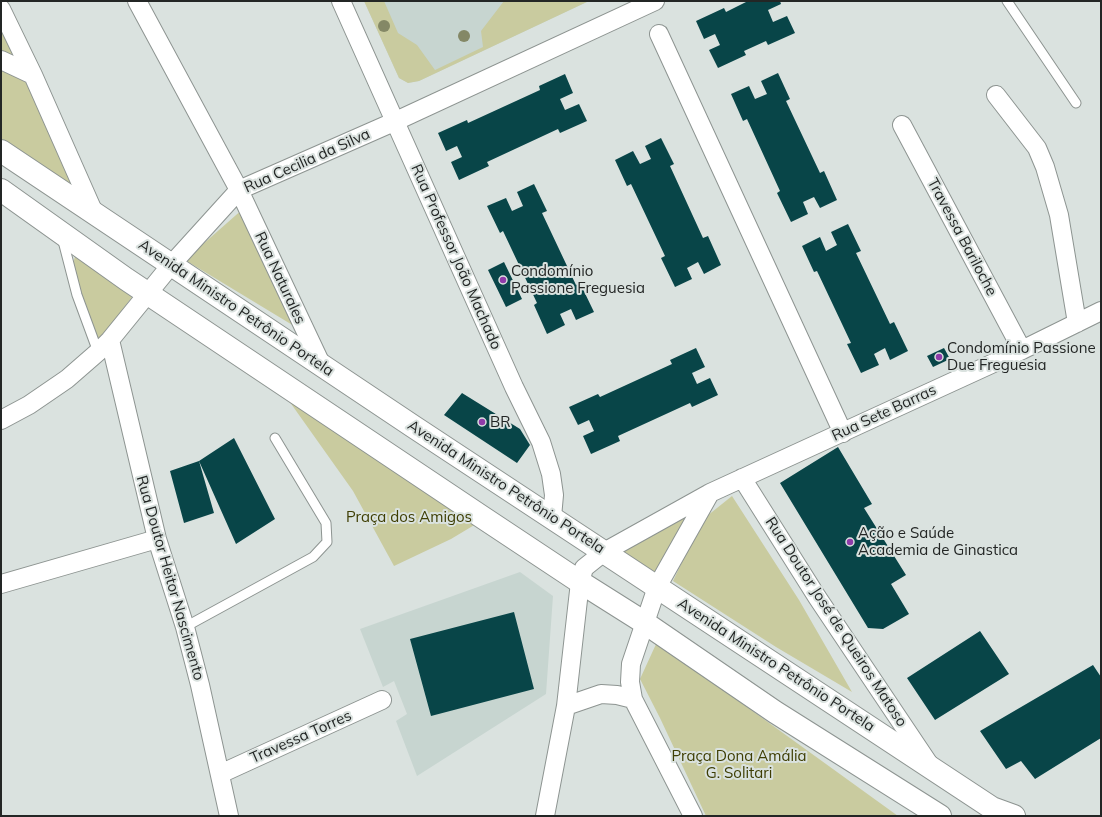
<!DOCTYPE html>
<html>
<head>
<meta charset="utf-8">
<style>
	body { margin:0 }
	#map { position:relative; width:1102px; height:817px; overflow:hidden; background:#dae2df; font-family:Mulish,sans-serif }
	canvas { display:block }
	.frame { position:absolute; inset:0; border:2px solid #232625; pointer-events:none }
</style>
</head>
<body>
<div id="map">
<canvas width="1102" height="817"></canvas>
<div class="frame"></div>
</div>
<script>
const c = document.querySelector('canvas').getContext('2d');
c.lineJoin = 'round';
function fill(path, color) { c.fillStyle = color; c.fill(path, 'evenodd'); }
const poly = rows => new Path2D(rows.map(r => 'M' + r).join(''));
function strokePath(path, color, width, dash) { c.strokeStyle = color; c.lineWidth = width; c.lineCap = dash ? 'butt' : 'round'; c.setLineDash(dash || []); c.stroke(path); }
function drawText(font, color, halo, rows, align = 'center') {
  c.font = font + ' Mulish,sans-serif'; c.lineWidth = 4; c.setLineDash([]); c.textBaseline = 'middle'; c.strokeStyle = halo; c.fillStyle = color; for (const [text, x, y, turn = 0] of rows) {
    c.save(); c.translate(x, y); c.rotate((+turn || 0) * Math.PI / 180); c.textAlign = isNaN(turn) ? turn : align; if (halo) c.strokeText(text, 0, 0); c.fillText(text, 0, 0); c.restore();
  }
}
fill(poly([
	[364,1,589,1,419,81,408,83,399,78],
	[520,572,553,596,546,694,417,776,396,721,407,714,394,681,383,687,360,629]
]), '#c7d5d0');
fill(poly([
	[364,1,384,1,398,33,417,45,435,70,483,47,481,31,504,1,589,1,419,81,408,83,399,78],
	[1,8,94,213,1,147],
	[244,208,299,329,185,260],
	[78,246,138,289,99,341,72,267],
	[282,391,481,521,451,539,394,566,353,491],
	[732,496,799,600,852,692,776,647,673,581,702,520],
	[691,512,653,577,620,549],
	[657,642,898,816,706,816,660,718,640,679]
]), '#c9cb9f');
fill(poly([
	[748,1,780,1,781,4,768,10,773,22,787,16,795,33,768,45,766,41,744,51,746,55,718,68,709,50,720,45,715,34,704,39,696,21,724,8,726,12],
	[778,73,790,99,786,101,820,173,824,171,837,200,820,208,814,197,803,202,808,214,791,222,777,193,780,191,747,119,743,121,731,94,749,86,755,99,767,94,761,81],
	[565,74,573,93,560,99,565,110,579,104,587,121,560,133,558,129,487,162,489,166,459,180,451,162,462,157,457,146,446,151,438,133,467,120,468,123,540,90,539,86],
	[661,138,674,164,670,166,703,238,708,236,721,265,704,274,698,262,687,268,692,279,675,287,661,258,665,256,631,184,627,186,615,160,633,151,640,164,651,159,645,146],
	[534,184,547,211,542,213,576,285,580,283,594,312,576,320,571,309,560,314,565,325,547,334,534,305,537,303,503,231,500,233,487,206,506,198,512,211,523,206,517,192],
	[848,224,861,251,856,253,890,324,894,322,908,351,890,360,885,348,874,354,879,365,861,373,847,344,851,343,817,271,814,272,802,246,820,237,826,251,837,245,831,232],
	[504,262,522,299,506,307,488,270],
	[696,348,705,367,692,373,697,384,710,378,718,395,692,407,690,403,618,436,620,441,591,454,583,436,594,431,589,420,578,425,569,407,598,394,600,397,672,364,670,360],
	[944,348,950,359,933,367,927,356],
	[462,393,520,429,530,445,517,463,444,415],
	[234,438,275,519,236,544,199,461],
	[838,447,872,504,864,508,906,575,891,584,909,614,883,629,868,628,780,483],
	[199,461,214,513,184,523,170,471],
	[514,612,534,689,431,716,410,639],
	[980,631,1009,674,935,720,907,678],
	[1093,665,1101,677,1101,738,1035,779,1021,761,1006,769,980,731]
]), '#084548');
const service = poly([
	[1007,1,1076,103],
	[62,237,77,295,98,352],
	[185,627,313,557,327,542,326,523,275,438]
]);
const minor = poly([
	[137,1,239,190,322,366],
	[341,1,514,387,541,442,551,474,554,495,552,517],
	[1,9,33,75,94,213],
	[659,34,843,433],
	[1,60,33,75],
	[996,95,1037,148,1045,167,1059,215,1077,323],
	[902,125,1022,350],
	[110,340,157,539,185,627,200,685,229,816],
	[1,420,29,405,67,379,98,352,110,340,171,265,239,190,396,121,655,1],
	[742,478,817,597,929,764],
	[1,584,157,539],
	[566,706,601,694,617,695,633,699],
	[220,774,382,700],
	[545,816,566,706,580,582,584,568,604,552,710,493,1022,350,1101,311],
	[693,816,633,699,630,682,631,664,657,587,710,493]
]);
const secondary = poly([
	[1,151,414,427,992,808,1014,816],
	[1,190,126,279,482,517,580,582,645,623,775,712,940,816]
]);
strokePath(service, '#8d9491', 11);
strokePath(minor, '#8d9491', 20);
strokePath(secondary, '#8d9491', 24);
strokePath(service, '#fff', 9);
strokePath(minor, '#fff', 18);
strokePath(secondary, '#fff', 22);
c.fillStyle = '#848866';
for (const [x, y] of [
	[384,26],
	[464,36]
]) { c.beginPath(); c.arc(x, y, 6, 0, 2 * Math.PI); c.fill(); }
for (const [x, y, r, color] of [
	[503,280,4,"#8f3ba9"],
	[939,357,4,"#8f3ba9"],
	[482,422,4,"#8f3ba9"],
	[850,542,4,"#8f3ba9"]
]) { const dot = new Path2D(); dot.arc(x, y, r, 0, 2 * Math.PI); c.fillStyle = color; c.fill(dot); strokePath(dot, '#dae2df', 1.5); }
drawText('15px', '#232625', '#dae2df', [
	["Rua Cecilia da Silva",307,161,-24],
	["Travessa Bariloche",962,237,62],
	["Rua Professor João Machado",456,257,66],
	["Rua Naturales",280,278,65],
	["Avenida Ministro Petrônio Portela",236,308,34],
	["Rua Sete Barras",884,413,-25],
	["Avenida Ministro Petrônio Portela",506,487,33],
	["Rua Doutor Heitor Nascimento",170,578,74],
	["Rua Doutor José de Queiros Matoso",836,622,57],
	["Avenida Ministro Petrônio Portela",776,665,33],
	["Travessa Torres",301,737,-24]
]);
drawText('15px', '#232625', '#dae2df', [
	["Condomínio",511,271],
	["Passione Freguesia",511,288],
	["Condomínio Passione",947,348],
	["Due Freguesia",947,365],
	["BR",490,422],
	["Ação e Saúde",858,533],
	["Academia de Ginastica",858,550]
], 'left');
drawText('15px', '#3e3e03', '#dae2df', [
	["Praça dos Amigos",409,517],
	["Praça Dona Amália",739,756],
	["G. Solitari",739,773]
]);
</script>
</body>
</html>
